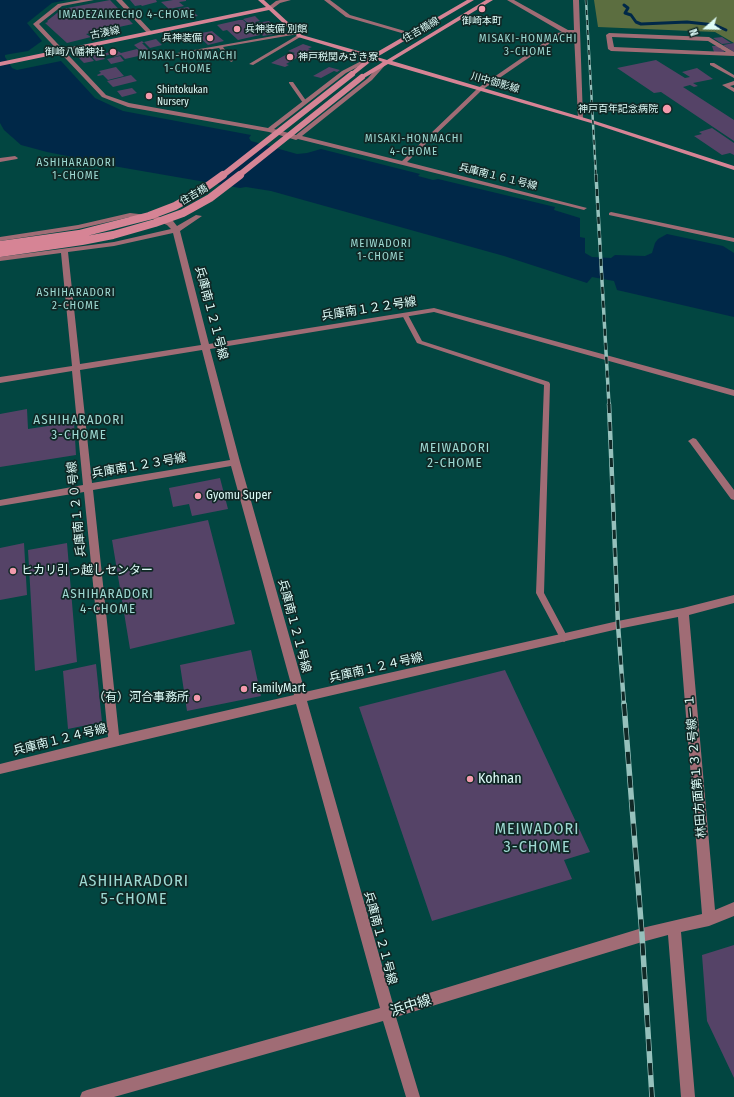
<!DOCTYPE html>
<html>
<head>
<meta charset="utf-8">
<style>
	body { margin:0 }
	#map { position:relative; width:734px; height:1097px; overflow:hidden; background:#024641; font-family:"Fira Sans Condensed",sans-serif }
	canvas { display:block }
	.north { position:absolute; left:686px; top:8px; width:40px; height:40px; -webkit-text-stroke:3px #102826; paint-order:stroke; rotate:250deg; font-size:11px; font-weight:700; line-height:16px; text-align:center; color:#defcf8 }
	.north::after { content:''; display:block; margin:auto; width:14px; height:18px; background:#defcf8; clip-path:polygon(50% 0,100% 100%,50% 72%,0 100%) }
</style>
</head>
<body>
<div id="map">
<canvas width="734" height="1097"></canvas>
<div class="north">N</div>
</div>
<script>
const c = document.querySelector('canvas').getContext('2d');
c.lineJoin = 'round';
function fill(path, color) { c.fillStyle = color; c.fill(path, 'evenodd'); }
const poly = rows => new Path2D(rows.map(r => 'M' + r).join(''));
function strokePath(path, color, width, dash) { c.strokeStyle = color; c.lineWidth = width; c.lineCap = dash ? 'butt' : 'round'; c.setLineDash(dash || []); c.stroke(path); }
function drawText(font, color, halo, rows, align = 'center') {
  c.font = font + ' "Fira Sans Condensed","Noto Sans JP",sans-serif'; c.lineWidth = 3.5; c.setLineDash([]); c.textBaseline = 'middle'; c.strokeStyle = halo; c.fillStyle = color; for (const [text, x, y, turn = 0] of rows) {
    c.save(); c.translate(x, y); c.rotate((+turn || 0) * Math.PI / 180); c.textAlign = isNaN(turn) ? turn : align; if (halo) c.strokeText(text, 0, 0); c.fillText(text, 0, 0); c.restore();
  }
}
fill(poly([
	[594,0,734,0,734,43,715,32,598,27]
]), '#5c6e40');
fill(poly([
	[0,0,67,0,52,3,27,23,42,41,28,51,10,54,5,55,5,57,12,68,17,70,61,61,95,98,123,111,251,135,249,138,251,141,297,154,307,153,321,149,420,174,418,176,433,180,438,179,555,207,554,210,580,218,580,237,585,238,585,253,592,257,611,258,615,255,645,256,652,253,655,243,658,239,667,234,723,246,734,253,734,317,617,290,614,281,592,277,587,283,504,256,271,191,246,187,240,188,90,162,87,160,47,152,21,145,4,130,0,123]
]), '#002848');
strokePath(poly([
	[624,5,628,8,625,13,631,15,636,22,641,24,687,22,715,25,726,30]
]), '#002848', 3);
fill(poly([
	[110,0,133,24,86,34,91,37,67,43,45,23,48,22,47,21,62,9],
	[130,0,156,0,157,2,142,6,141,5,135,6],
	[173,0,186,0,186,1,179,2,184,6,169,9,161,2],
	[188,7,198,16,181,19,172,10],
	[255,16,260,21,255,22,256,23,269,21,274,26,262,28,259,25,251,26,243,19],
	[239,20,243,20,260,35,238,40,227,30,223,31,217,25],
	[274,27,280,33,263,36,258,30],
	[212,31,224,41,208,45,196,34],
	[722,37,731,43,722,44,713,38],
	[156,39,162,45,150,48,144,42],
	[142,41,144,43,142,43,149,50,141,51,134,45],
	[734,43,734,52,723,45],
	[303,44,312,47,308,49,323,54,314,59,302,55,286,64,289,65,285,67,271,63,289,53,293,54,295,53,288,51],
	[712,46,719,46,720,49,723,49,724,52,714,52],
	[137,49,143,55,125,59,121,55,114,57,111,54,105,56,103,54,116,50,121,53],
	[97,50,105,59,96,61,87,52],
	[86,52,94,61,84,63,77,56],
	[120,56,124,61,111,64,107,59],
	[656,60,685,78,690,77,682,72,697,68,713,79,693,83,698,86,694,87,690,85,683,87,734,120,734,141,661,92,654,93,617,68],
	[116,67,124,76,108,80,103,75,98,76,97,75,101,73,99,71],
	[329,67,340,70,337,72,334,71,321,78,313,76],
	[131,75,137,81,113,87,107,81],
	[132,88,137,93,122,97,117,91],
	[712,128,734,143,734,155,730,153,722,155,694,136,702,134,699,132],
	[27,409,28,429,74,422,76,455,0,467,0,414],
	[220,478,228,509,192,516,189,504,173,507,169,488],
	[208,520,235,624,130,649,112,540],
	[24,543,27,595,0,600,0,548],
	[67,543,77,662,35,671,28,550],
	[251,650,261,696,187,711,180,665],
	[96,664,102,722,68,729,63,671],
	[505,670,590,852,564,860,572,879,432,921,359,707],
	[734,945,734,1078,707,1021,702,955]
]), '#554367');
fill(poly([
	[296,32,298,33,298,34,223,47,233,61,231,62,219,48,179,54,177,53,296,32],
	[298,35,302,36,253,65,249,64,298,35],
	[710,63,714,63,734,75,734,78,710,65,710,63],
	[289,82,293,82,307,102,307,103,303,103,289,83,289,82],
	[405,313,408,315,422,341,549,382,550,384,544,593,568,638,567,640,564,642,561,640,536,593,544,385,417,343,402,315,405,313]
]), '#a06c75');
fill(poly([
	[81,0,94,0,62,6,39,24,106,95,129,103,268,128,342,71,371,56,375,56,375,58,346,73,274,129,296,135,368,78,384,60,388,60,388,62,372,80,302,136,402,161,478,88,558,33,562,32,507,0,514,0,568,30,574,30,573,0,579,0,583,119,578,118,574,34,567,34,562,35,482,90,407,162,587,208,584,210,298,139,296,140,269,132,128,107,102,97,33,24,58,4,81,0],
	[116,0,122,0,152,32,152,34,148,34,116,0],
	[280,0,291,0,280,3,272,9,267,8,276,1,280,0],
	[324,0,330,0,350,15,415,34,412,36,346,17,324,0],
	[609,33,709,37,734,52,734,56,611,51,608,49,606,35,609,33],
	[612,37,708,41,726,52,614,47,612,37],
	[734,81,734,85,730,86,734,88,734,92,722,85,734,81],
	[15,156,18,158,17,159,0,162,0,158,15,156],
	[611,212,734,238,734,242,609,215,609,213,611,212],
	[130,213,156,216,173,221,177,226,196,215,202,216,180,231,209,344,434,308,734,390,734,396,434,312,210,349,240,462,305,692,618,621,683,608,734,595,734,603,689,615,715,910,734,902,734,916,709,926,681,932,695,1097,681,1097,668,935,642,942,396,1017,420,1097,406,1097,383,1021,114,1097,80,1097,82,1092,87,1090,380,1008,296,704,0,774,0,764,108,737,84,492,0,506,0,500,83,485,72,371,0,383,0,377,72,366,61,253,0,261,0,257,114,242,171,229,167,225,153,219,130,217,78,229,0,241,0,237,78,225,130,213],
	[173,233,201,345,80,364,68,252,114,246,173,233],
	[202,350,230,460,92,483,80,370,202,350],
	[231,466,294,695,119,735,93,490,231,466],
	[678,617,702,914,642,928,393,1004,307,701,618,629,678,617],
	[693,438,696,439,734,490,734,500,731,499,690,443,688,441,693,438]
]), '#a06c75');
fill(poly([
	[258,0,264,0,302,35,372,55,467,0,474,0,377,57,387,60,486,0,493,0,392,61,595,121,734,166,734,170,591,123,388,64,364,78,360,78,360,76,383,62,374,59,354,75,350,75,350,73,368,58,298,37,269,10,0,66,0,62,266,7,258,0]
]), '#d68495');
const railFar3 = poly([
	[586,0,596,176]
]);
const railFar2 = poly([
	[596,175,609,405]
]);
const railFar1 = poly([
	[609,404,618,625,624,705]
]);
const rail = poly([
	[624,704,642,935,652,1097]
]);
strokePath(railFar3, '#96c1bc', 2.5);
strokePath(railFar2, '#96c1bc', 3.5);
strokePath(railFar1, '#96c1bc', 4.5);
strokePath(rail, '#96c1bc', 5.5);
strokePath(railFar3, '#102826', 1.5, [5]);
strokePath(railFar2, '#102826', 2.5, [7]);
strokePath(railFar1, '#102826', 3, [9]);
strokePath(rail, '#102826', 4, [12]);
strokePath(poly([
	[222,176,352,74],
	[238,176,362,77]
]), '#d68495', 6);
strokePath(poly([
	[0,245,79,234,149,216,175,206,198,193,223,175],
	[0,253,82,241,113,235,155,223,183,213,210,198,240,175]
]), '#d68495', 8);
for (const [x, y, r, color] of [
	[482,9,4,"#f39aac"],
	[237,29,4,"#f39aac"],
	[210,38,4,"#f39aac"],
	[113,52,4,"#f39aac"],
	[290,57,4,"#f39aac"],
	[149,96,4,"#f39aac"],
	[667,109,5,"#f39aac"],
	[198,496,4,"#f39aac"],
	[13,571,4,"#f39aac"],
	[244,689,4,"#f39aac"],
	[197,698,4,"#f39aac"],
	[470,779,4,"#f39aac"]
]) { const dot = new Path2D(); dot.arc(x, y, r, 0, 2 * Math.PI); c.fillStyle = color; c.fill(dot); strokePath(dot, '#102826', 1.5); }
drawText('10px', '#defcf8', '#102826', [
	["御崎本町",482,21,"center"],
	["兵神装備 別館",245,29],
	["兵神装備",202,38,"right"],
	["御崎八幡神社",105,52,"right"],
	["神戸税関みさき寮",298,57],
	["Shintokukan",157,90],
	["Nursery",157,102],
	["神戸百年記念病院",658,109,"right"]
], 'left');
drawText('10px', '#defcf8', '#102826', [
	["住吉橋線",421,30,-30],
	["古湊線",105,33,-12],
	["川中御影線",495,83,16],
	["兵庫南１６１号線",498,177,14],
	["住吉橋",194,195,-30]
]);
c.letterSpacing = '1px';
drawText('11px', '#9ed9d2', '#102826', [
	["IMADEZAIKECHO 4-CHOME",127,15],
	["MISAKI-HONMACHI",528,39],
	["3-CHOME",528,52],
	["MISAKI-HONMACHI",188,56],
	["1-CHOME",188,69],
	["MISAKI-HONMACHI",414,139],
	["4-CHOME",414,152],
	["ASHIHARADORI",76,163],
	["1-CHOME",76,176],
	["MEIWADORI",381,244],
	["1-CHOME",381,257],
	["ASHIHARADORI",76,293],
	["2-CHOME",76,306]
]);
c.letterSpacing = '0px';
drawText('12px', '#defcf8', '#102826', [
	["兵庫南１２２号線",369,309,-9],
	["兵庫南１２１号線",211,313,75],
	["兵庫南１２３号線",139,466,-10],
	["兵庫南１２０号線",77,509,-96],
	["兵庫南１２１号線",294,626,75],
	["兵庫南１２４号線",376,668,-13],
	["兵庫南１２４号線",60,740,-14],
	["林田方面第１３２号線－１",696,766,-95],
	["兵庫南１２１号線",380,938,75]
]);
drawText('12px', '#defcf8', '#102826', [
	["Gyomu Super",206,496],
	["ヒカリ引っ越しセンター",21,571],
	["FamilyMart",252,689],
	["（有）河合事務所",189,698,"right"]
], 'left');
c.letterSpacing = '1px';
drawText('13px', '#9ed9d2', '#102826', [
	["ASHIHARADORI",79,420],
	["3-CHOME",79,435],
	["MEIWADORI",455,448],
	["2-CHOME",455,463],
	["ASHIHARADORI",108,594],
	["4-CHOME",108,609]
]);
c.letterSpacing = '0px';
drawText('14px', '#defcf8', '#102826', [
	["Kohnan",478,779]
], 'left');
drawText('14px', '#defcf8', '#102826', [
	["浜中線",411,1006,-17]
]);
c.letterSpacing = '1px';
drawText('16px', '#9ed9d2', '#102826', [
	["MEIWADORI",537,830],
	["3-CHOME",537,848],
	["ASHIHARADORI",134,882],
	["5-CHOME",134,900]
]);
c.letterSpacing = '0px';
</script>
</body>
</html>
